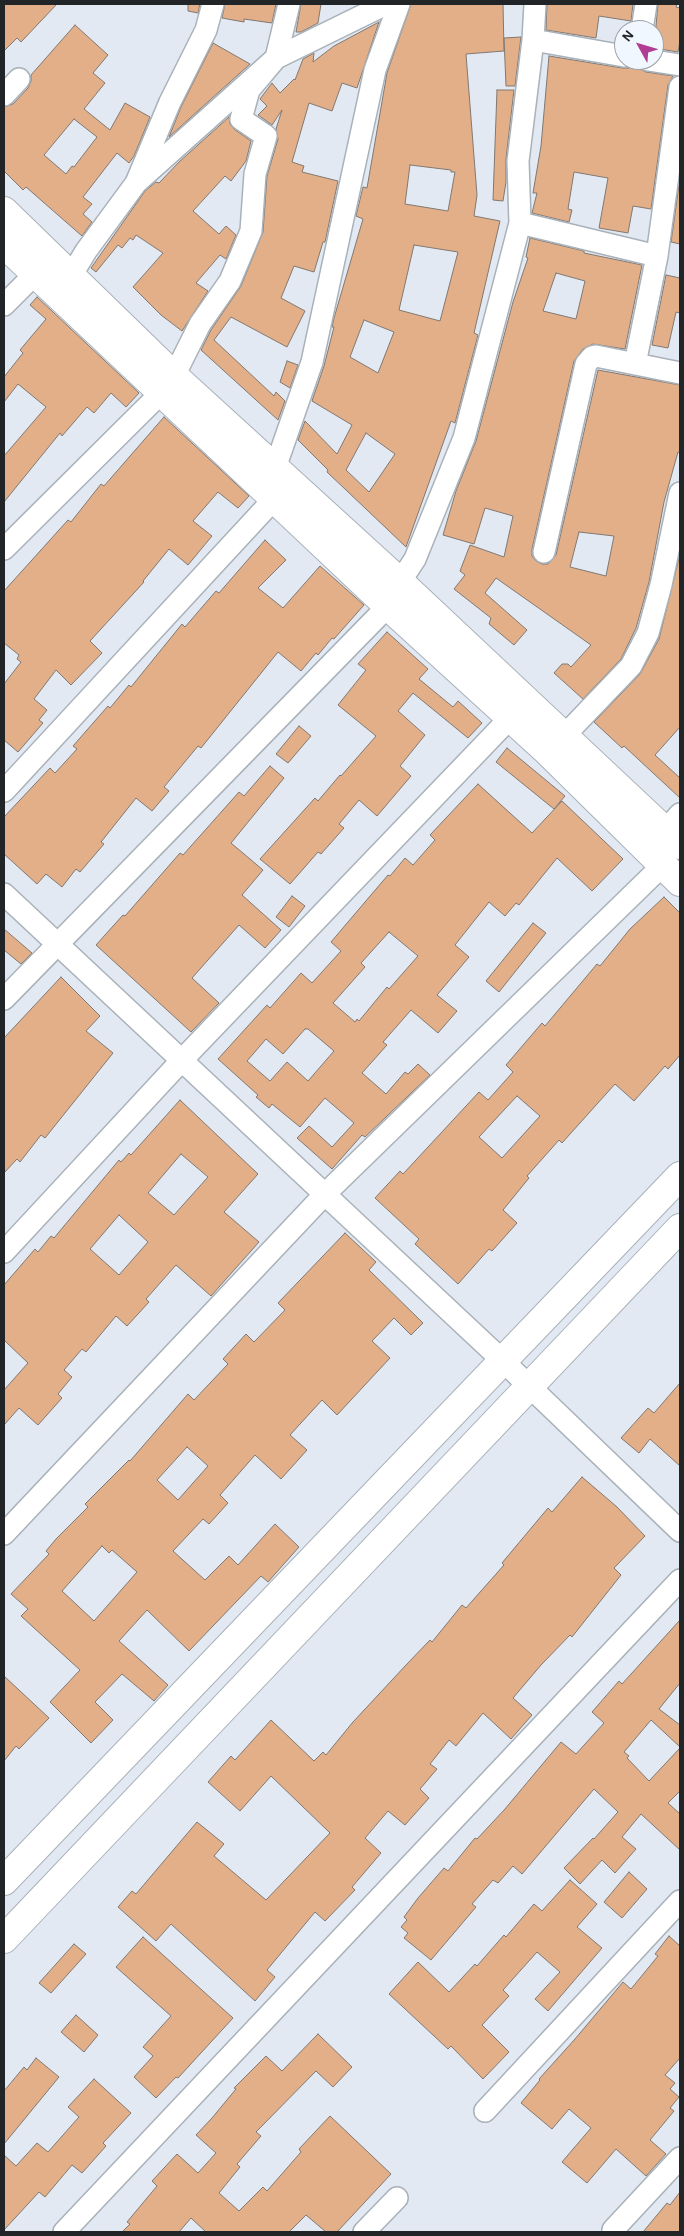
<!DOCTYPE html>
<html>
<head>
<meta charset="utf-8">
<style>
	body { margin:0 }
	#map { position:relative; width:684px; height:2236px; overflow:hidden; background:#e2e9f2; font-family:"Alegreya Sans",sans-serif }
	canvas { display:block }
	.frame { position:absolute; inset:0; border:5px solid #222528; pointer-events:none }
	.north { position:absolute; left:614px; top:20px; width:50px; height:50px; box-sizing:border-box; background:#f0f7fe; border:1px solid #9ea3a8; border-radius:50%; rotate:309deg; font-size:14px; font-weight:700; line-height:20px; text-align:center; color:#222528 }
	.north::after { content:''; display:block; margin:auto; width:18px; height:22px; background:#b13c93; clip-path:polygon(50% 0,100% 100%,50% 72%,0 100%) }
</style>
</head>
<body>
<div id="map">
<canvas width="684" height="2236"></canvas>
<div class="frame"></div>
<div class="north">N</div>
</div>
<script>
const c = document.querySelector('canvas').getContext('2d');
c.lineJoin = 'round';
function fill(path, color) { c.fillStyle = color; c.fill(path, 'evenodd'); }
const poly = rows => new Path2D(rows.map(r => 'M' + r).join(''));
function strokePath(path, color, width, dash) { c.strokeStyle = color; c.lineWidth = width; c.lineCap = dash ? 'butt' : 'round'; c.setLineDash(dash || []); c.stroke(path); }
const building = poly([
	[4,4,57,4,21,42,17,38,4,51,4,4],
	[188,4,200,4,198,13,188,11,188,4],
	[225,4,276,4,272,23,244,19,244,22,222,18,225,4],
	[301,4,321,4,318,23,301,32,296,32,301,4],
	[411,4,503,4,504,51,466,54,477,195,474,216,500,221,474,333,478,335,455,423,451,421,406,547,327,472,328,470,298,440,305,421,337,454,352,425,312,401,324,366,334,327,332,327,334,318,363,219,356,216,363,187,367,188,387,73,411,4],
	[410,165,451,170,451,172,455,172,448,211,405,204,410,165],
	[414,245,458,252,440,321,399,310,414,245],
	[364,320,394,332,378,373,350,357,364,320],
	[366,433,395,454,369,492,346,470,366,433],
	[547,4,633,4,631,21,599,16,596,38,546,30,547,4],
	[658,4,677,4,676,7,680,8,680,41,678,52,654,48,658,4],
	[379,22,357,88,342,83,332,111,309,103,292,162,304,166,302,172,338,181,325,242,323,242,314,272,294,266,281,298,305,311,287,347,231,317,214,340,274,396,276,392,285,401,278,420,201,350,211,330,241,286,263,232,267,176,278,139,276,129,282,110,272,125,258,115,267,106,260,99,272,83,280,93,294,79,295,80,303,59,314,53,313,62,334,46,379,22],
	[75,25,108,55,93,73,105,83,84,109,110,130,125,103,150,117,134,156,129,163,117,153,83,197,92,204,83,214,92,222,82,236,26,187,23,190,4,171,4,107,13,104,28,88,31,81,31,75,75,25],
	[74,119,97,137,74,167,72,166,66,174,44,155,74,119],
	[521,37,515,86,506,86,504,38,521,37],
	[213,43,250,64,169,137,181,107,213,43],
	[549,56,622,68,629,68,635,62,640,69,646,72,673,76,668,85,651,209,633,206,628,233,599,228,608,178,574,172,568,209,572,210,569,222,532,213,537,193,533,193,541,146,549,56],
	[497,90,514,90,506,159,506,182,503,201,493,200,497,90],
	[229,117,230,124,234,129,251,141,246,161,231,181,225,176,193,211,219,234,226,226,236,235,226,259,220,255,196,283,208,291,182,331,161,315,133,287,163,253,136,235,133,240,130,238,122,248,118,245,96,272,91,268,145,191,156,182,159,183,179,162,229,117],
	[680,178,680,244,671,242,680,178],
	[530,238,584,251,584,253,642,265,625,349,593,344,583,349,574,361,532,549,532,556,536,561,542,564,548,564,556,555,598,370,680,385,680,453,678,452,664,502,649,582,636,628,621,659,583,699,554,673,562,664,568,664,571,667,591,645,496,578,485,593,527,630,514,645,489,624,491,618,454,589,465,575,460,571,470,545,504,557,513,516,485,508,474,544,443,535,456,491,476,441,513,302,528,258,526,257,530,238],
	[556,273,585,281,576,319,543,311,556,273],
	[579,532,614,536,606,576,570,567,579,532],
	[666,275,680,278,680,313,676,312,668,348,652,345,666,275],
	[37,297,139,393,126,407,111,393,94,413,87,407,62,436,60,433,4,502,4,456,46,407,18,384,4,402,4,377,23,353,20,350,46,319,30,305,37,297],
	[287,361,298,365,290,388,280,382,287,361],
	[164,417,249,496,238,508,218,492,193,521,212,536,188,565,169,549,143,581,144,582,90,641,102,653,71,685,56,670,34,699,47,710,39,720,43,723,18,752,4,740,4,684,21,662,17,659,19,655,4,643,4,591,68,520,71,522,101,484,104,486,164,417],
	[265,540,286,560,258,588,283,608,320,566,364,605,334,639,332,638,318,655,316,653,301,671,278,652,201,748,198,746,164,787,169,791,152,811,136,798,101,842,104,844,80,872,76,869,62,887,46,874,37,884,4,854,4,817,50,768,55,773,77,749,73,746,108,706,110,708,129,685,131,687,182,624,185,627,216,591,219,593,265,540],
	[680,554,680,727,655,755,680,778,680,798,624,746,622,748,594,722,640,674,659,639,680,554],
	[387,632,428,669,419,679,453,707,458,701,482,723,468,738,413,693,398,711,425,735,400,766,411,776,377,816,359,800,339,824,344,828,321,854,318,852,290,884,260,859,315,798,318,801,340,775,341,776,376,736,338,705,366,670,358,664,387,632],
	[299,726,311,736,288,763,276,754,299,726],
	[507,748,565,796,554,809,496,762,507,748],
	[270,766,284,778,231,843,263,870,242,895,281,930,265,948,239,925,192,978,219,1003,191,1032,96,945,123,915,125,916,180,853,183,855,239,792,244,796,270,766],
	[478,784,532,833,562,801,623,859,592,891,557,858,519,905,516,903,505,916,489,902,455,945,469,957,437,995,457,1011,438,1033,411,1010,383,1042,387,1045,362,1073,386,1094,405,1072,408,1074,418,1064,430,1075,365,1137,362,1135,332,1169,297,1138,309,1126,332,1147,354,1123,325,1098,300,1127,272,1104,269,1108,256,1097,258,1095,218,1059,267,1005,270,1008,301,973,312,983,341,951,331,942,388,875,390,876,405,858,413,865,435,840,430,835,478,784],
	[389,932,418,956,389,989,387,987,359,1021,357,1019,355,1022,333,1003,365,967,361,963,389,932],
	[305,1029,308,1029,334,1051,308,1081,287,1062,270,1081,247,1061,266,1039,283,1054,305,1029],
	[292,896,305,906,289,927,276,917,292,896],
	[664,897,680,913,680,1055,668,1069,665,1066,634,1101,615,1084,562,1143,559,1140,527,1176,529,1178,503,1210,517,1223,492,1251,489,1249,458,1284,415,1244,419,1239,375,1198,400,1171,403,1174,479,1092,488,1100,513,1072,506,1065,542,1023,545,1026,597,964,600,966,630,929,664,897],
	[517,1096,540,1116,502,1158,479,1137,517,1096],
	[533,923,546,933,499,992,486,981,533,923],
	[4,929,32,953,21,964,4,950,4,929],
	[61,977,100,1016,86,1031,113,1053,45,1138,41,1135,20,1162,17,1159,4,1173,4,1038,61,977],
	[180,1100,258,1174,224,1212,259,1242,211,1296,176,1265,146,1299,149,1302,127,1326,116,1316,86,1352,82,1349,64,1370,72,1377,58,1394,62,1398,38,1425,19,1408,4,1425,4,1390,28,1363,4,1340,4,1285,35,1249,38,1252,51,1236,54,1238,119,1160,121,1162,129,1153,131,1155,180,1100],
	[181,1154,208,1177,174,1215,148,1193,181,1154],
	[119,1215,148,1242,119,1275,90,1249,119,1215],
	[345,1233,376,1262,369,1270,423,1323,411,1335,394,1318,372,1341,390,1358,337,1415,322,1400,290,1435,307,1450,281,1479,255,1455,220,1495,228,1503,209,1524,203,1519,173,1551,205,1580,229,1556,238,1565,275,1524,299,1547,268,1582,261,1576,189,1651,147,1610,119,1641,168,1685,154,1701,122,1674,95,1702,113,1720,91,1743,50,1702,80,1670,21,1616,28,1609,11,1594,49,1554,46,1551,56,1539,88,1507,85,1504,129,1460,130,1461,188,1394,194,1400,228,1364,223,1359,246,1334,254,1342,285,1310,278,1303,345,1233],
	[187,1447,208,1466,178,1500,157,1480,187,1447],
	[102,1546,109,1553,112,1550,137,1572,94,1621,62,1591,102,1546],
	[680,1383,680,1466,650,1439,639,1453,621,1438,648,1408,654,1413,680,1383],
	[582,1477,617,1507,645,1536,614,1568,621,1575,572,1637,570,1635,541,1665,513,1698,532,1715,511,1739,483,1713,456,1746,449,1740,430,1764,437,1769,420,1789,429,1798,405,1825,388,1811,365,1838,381,1853,352,1887,355,1890,325,1921,315,1912,267,1970,275,1977,255,2001,171,1924,156,1941,118,1907,132,1891,136,1894,197,1822,224,1844,214,1856,266,1900,330,1833,271,1776,240,1811,208,1782,231,1756,235,1760,271,1720,314,1761,323,1752,326,1755,353,1722,406,1665,430,1640,432,1642,462,1605,466,1608,504,1565,502,1563,548,1508,552,1512,582,1477],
	[680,1620,680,1683,659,1709,680,1725,680,1747,651,1720,624,1752,629,1756,627,1758,649,1781,680,1748,680,1791,668,1803,680,1814,680,1850,641,1814,622,1837,636,1849,615,1873,602,1860,580,1884,564,1868,593,1838,594,1839,618,1812,594,1789,522,1874,513,1866,498,1883,493,1880,472,1904,476,1907,431,1960,404,1938,408,1933,401,1927,407,1920,404,1917,418,1898,444,1868,448,1871,475,1838,477,1839,505,1809,561,1742,576,1754,604,1723,592,1712,619,1681,622,1684,680,1620],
	[4,1676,49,1718,19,1749,16,1746,4,1761,4,1676],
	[629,1872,647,1889,622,1918,604,1902,629,1872],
	[570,1880,597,1904,577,1927,602,1948,548,2011,535,1999,560,1972,537,1952,503,1990,509,1996,482,2025,509,2052,483,2079,451,2046,448,2049,389,1994,418,1962,449,1992,475,1964,477,1966,504,1935,506,1937,534,1904,542,1911,570,1880],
	[669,1936,680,1946,680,2058,665,2075,675,2083,670,2089,679,2097,670,2108,674,2111,650,2140,666,2154,646,2176,616,2149,587,2183,562,2162,591,2128,569,2109,552,2129,521,2103,540,2080,539,2079,575,2039,623,1982,631,1989,658,1956,655,1954,669,1936],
	[143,1937,233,2018,178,2078,176,2077,156,2098,134,2077,153,2056,143,2047,171,2016,116,1967,143,1937],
	[74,1944,86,1954,51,1993,39,1983,74,1944],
	[76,2015,98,2035,84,2052,61,2032,76,2015],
	[318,2034,352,2067,333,2087,316,2071,256,2132,261,2136,237,2164,240,2167,219,2193,239,2211,263,2187,267,2191,301,2152,299,2149,330,2116,391,2174,337,2232,326,2232,306,2215,289,2232,206,2232,191,2218,179,2232,122,2232,130,2224,127,2222,157,2186,152,2181,177,2154,198,2173,216,2153,196,2135,212,2118,236,2089,234,2088,266,2056,282,2071,318,2034],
	[36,2058,59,2077,4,2144,4,2091,24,2067,27,2070,36,2058],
	[94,2079,131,2113,103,2143,106,2146,82,2173,72,2165,45,2197,39,2192,4,2230,4,2155,16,2166,37,2143,48,2152,79,2117,68,2107,94,2079],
	[680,2192,680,2232,643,2232,667,2203,670,2205,680,2192]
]);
fill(building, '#e2af88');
strokePath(building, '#817871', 1);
const street = poly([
	[642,30,646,4],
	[533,40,624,56],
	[648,60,680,65],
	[4,95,19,79],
	[136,183,276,58,386,4],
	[520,223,657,256],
	[71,276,86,251,136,183,170,102,206,30,213,4],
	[4,305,34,275],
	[635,364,657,256,680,87],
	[174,376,200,324,230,281,251,231,255,174,266,136,241,119,249,90,276,58,289,4],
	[275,468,312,362,375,70,399,4],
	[4,549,161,393],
	[544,552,586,364,592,357,596,356,680,373],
	[400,582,415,559,464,438,520,223,518,161,533,40,535,4],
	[564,736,631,666,648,633,661,585,680,493],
	[4,791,275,498],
	[665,831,680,814],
	[4,894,503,1361,680,1531],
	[4,999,388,606],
	[4,1252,182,1060,510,718],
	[4,1534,325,1194,662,866],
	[485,2111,680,1901],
	[613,2230,680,2158],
	[64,2232,680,1580],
	[364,2232,397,2198]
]);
const secondary = poly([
	[4,211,174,376,400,582,680,845],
	[4,244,388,606,548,752,680,882],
	[4,1881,680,1176],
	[4,1939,680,1228]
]);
strokePath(street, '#a9b1b9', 24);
strokePath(secondary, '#a9b1b9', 30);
strokePath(street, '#fff', 21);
strokePath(secondary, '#fff', 28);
</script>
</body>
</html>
